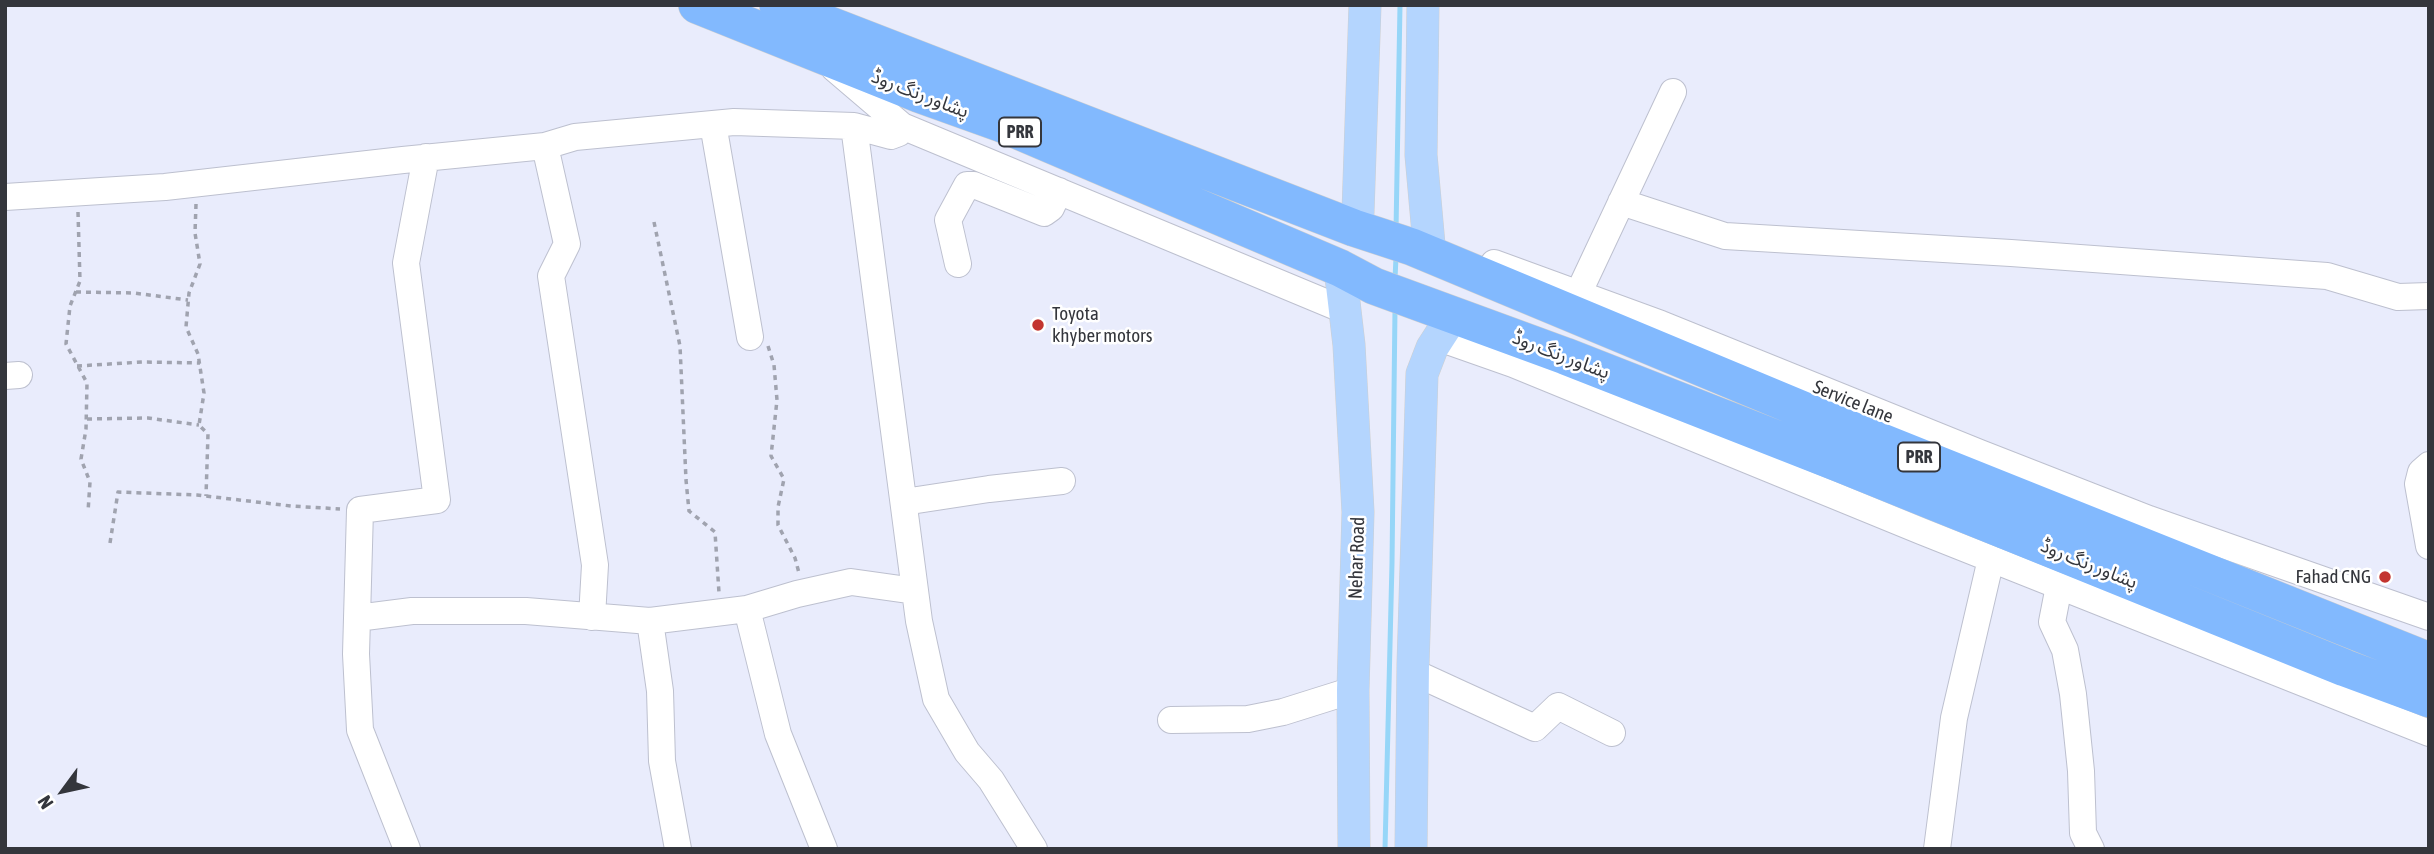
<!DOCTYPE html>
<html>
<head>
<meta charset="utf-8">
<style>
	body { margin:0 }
	#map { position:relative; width:2434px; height:854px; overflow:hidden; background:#e9ecfc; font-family:"Asap Condensed",sans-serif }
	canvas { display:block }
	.frame { position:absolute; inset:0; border:7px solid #34363c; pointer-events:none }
	.north { position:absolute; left:28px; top:756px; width:70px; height:70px; -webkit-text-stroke:5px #fff; paint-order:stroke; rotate:237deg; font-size:19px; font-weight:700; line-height:28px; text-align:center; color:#34363c }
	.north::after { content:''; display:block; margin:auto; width:24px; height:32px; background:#34363c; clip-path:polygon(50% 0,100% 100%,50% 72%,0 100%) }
</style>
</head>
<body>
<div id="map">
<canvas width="2434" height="854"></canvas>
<div class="frame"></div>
<div class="north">N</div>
</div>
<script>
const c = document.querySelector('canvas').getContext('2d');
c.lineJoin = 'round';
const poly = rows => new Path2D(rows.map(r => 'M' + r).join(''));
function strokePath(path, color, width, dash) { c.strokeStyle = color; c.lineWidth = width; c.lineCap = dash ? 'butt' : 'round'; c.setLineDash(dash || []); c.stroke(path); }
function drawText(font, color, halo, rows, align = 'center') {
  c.font = font + ' "Asap Condensed","Noto Sans Arabic",sans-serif'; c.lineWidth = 5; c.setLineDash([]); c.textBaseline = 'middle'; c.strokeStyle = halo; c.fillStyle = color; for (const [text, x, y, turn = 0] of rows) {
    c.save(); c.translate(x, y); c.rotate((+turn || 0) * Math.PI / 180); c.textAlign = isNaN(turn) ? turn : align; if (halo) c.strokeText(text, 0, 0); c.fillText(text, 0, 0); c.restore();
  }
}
strokePath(poly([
	[1396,230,1400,5],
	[1395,279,1396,257],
	[1385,849,1392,563,1395,309]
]), '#96d6f8', 5);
const minor = poly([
	[834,68,902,126,1344,310],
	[713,124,750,337],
	[854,126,919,621,936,699,967,752,991,780,1034,849],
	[545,146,567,244,551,276,595,565,592,617],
	[5,197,165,187,403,160,545,146,575,137,734,122,854,126,891,136,899,133,902,126],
	[1621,202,1725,236,2011,253,2327,276,2398,297,2429,296],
	[1494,263,1661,324,1980,453,2149,519,2429,617],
	[958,264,948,220,967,185,974,185,1044,213,1051,208,1059,191],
	[1571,309,1673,92],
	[1439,338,1513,364,1921,531,2429,733],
	[5,376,19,375],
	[2429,465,2421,472,2418,484,2429,546],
	[904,502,989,489,1062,481],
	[2059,586,2052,622,2065,650,2073,694,2081,771,2083,833,2091,849],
	[747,609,778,734,824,849],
	[357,618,412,611,526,611,650,621,660,691,662,761,678,849],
	[650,621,747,609,797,594,851,582,915,591],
	[1413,672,1535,728,1558,706,1612,733],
	[1171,720,1248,719,1283,712,1353,690],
	[407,849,360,730,356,654,360,510,437,500,406,263,426,157],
	[1937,849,1954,718,1991,559]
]);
const major = poly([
	[1423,5,1421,155,1430,256],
	[1354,228,1358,212,1365,5],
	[1340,268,1349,345,1358,512,1353,690,1354,849],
	[1411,849,1413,665,1422,374,1432,348,1454,314]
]);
const highway = poly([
	[697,5,919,94,1000,123,1340,268,1374,286,1565,356,1843,465,2345,668,2429,699],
	[778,5,1354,228,1412,247,1832,422,2429,661]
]);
strokePath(minor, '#bdc0cf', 28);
strokePath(major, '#cecfd0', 33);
strokePath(highway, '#cecfd0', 38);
strokePath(poly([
	[196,204,195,233,200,264,189,293,186,327,198,354,204,393,199,425,208,434,206,496],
	[78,212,80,281,70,306,66,344,87,383,86,429,81,459,90,482,88,512],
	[654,222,680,346,686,480,689,511,715,532,719,593],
	[76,292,134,293,188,300],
	[768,346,774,365,777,400,771,456,784,479,778,507,778,525,795,558,799,573],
	[77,366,142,362,200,363],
	[87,419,148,418,199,425],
	[110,543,118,492,197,495,291,506,340,509]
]), '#a0a3af', 3.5, [5, 5]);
strokePath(minor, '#fff', 26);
strokePath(major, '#b4d5fe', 32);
strokePath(highway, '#82b9fe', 37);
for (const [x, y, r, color] of [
	[1038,325,7,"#c33530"],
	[2385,577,7,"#c33530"]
]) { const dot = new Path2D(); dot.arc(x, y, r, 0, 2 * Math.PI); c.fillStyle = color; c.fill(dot); strokePath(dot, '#fff', 2.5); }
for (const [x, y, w] of [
	[1020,132,42],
	[1919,457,42]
]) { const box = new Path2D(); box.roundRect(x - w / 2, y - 14.5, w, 29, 5); c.fillStyle = '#fff'; c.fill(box); strokePath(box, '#34363c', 2); }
drawText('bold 18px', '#34363c', null, [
	["PRR",1020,132],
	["PRR",1919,457]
]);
drawText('19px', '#34363c', '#fff', [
	["پشاور رنگ روڈ",920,94,21],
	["پشاور رنگ روڈ",1561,355,21],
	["Service lane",1853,402,22],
	["Nehar Road",1357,558,-88],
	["پشاور رنگ روڈ",2089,564,22]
]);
drawText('19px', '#34363c', '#fff', [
	["Toyota",1052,314],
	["khyber motors",1052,336],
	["Fahad CNG",2371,577,"right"]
], 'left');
</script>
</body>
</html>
